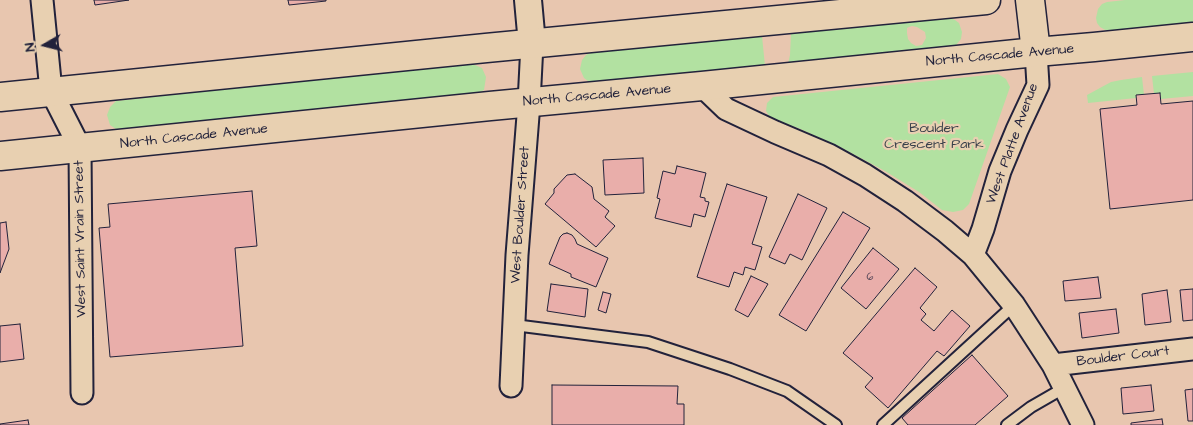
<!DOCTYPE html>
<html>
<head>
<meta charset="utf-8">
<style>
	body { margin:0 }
	#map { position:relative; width:1193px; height:425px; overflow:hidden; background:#e8c6af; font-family:"Architects Daughter",sans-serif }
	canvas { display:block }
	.north { position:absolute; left:20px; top:20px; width:50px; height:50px; -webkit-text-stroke:4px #e8d0b1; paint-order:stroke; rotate:262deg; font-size:14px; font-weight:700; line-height:20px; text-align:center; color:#22223b }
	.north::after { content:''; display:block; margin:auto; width:18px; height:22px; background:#22223b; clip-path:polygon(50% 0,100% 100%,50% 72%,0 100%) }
</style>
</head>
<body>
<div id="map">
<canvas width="1193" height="425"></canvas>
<div class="north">N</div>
</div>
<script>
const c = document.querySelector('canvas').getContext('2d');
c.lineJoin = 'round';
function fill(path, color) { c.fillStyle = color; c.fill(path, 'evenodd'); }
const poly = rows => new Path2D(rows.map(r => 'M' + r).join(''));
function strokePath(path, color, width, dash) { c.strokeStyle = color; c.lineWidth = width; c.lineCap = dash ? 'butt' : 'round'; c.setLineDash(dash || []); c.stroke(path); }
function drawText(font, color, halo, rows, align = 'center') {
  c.font = font + ' "Architects Daughter",sans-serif'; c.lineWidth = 4.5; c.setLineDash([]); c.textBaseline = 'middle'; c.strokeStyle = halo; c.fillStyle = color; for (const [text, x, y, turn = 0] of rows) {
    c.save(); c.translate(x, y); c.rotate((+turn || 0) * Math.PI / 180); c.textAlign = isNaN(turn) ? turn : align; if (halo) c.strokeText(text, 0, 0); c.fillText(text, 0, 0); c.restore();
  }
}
fill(poly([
	[1125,0,1193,0,1193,24,1109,32,1100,27,1097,23,1096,18,1098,9,1102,4,1107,2],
	[950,18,955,20,959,23,962,32,961,39,956,45,951,47,788,64,790,55,791,33],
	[912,26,917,27,925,32,926,38,922,45,916,46,911,43,908,39,907,33,907,28,909,27],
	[762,36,765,66,593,83,588,81,584,78,580,69,582,60,586,55,591,52],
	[470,63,482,68,486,77,484,90,470,97,119,131,110,125,107,115,110,107,116,101],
	[1193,72,1193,96,1161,99,1160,93,1154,94,1152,76],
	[998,74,1006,79,1010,87,969,204,963,210,953,212,942,210,919,192,885,171,840,147,798,128,771,119,766,111,767,103,773,97],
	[1142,77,1144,95,1136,95,1136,98,1088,103,1087,95,1111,82,1121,80]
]), '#b2e1a1');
const building = poly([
	[94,0,129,0,95,5,94,0],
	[288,0,326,0,326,1,289,5,288,0],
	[1160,93,1161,104,1193,101,1193,200,1110,209,1100,109,1137,105,1136,95,1160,93],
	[643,158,644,193,605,195,603,160,643,158],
	[677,166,706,173,700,197,705,198,705,201,709,202,705,217,694,214,691,227,655,218,660,199,657,198,663,171,675,174,677,166],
	[575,174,592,187,594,199,609,211,605,217,615,226,596,247,545,204,554,193,554,189,567,175,575,174],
	[727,184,767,197,752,244,762,247,755,270,745,267,743,275,734,272,729,287,697,277,727,184],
	[252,191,257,246,235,248,243,346,110,357,99,228,110,227,108,204,252,191],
	[798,194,827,208,802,260,790,254,785,264,769,257,798,194],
	[843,212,870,228,806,331,779,315,843,212],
	[6,222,9,249,0,273,0,223,6,222],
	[567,233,572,235,575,239,577,244,608,258,596,287,571,277,571,274,549,264,560,237,563,234,567,233],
	[873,248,899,269,866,309,841,288,873,248],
	[915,268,937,287,920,308,926,314,921,320,934,331,952,310,970,326,944,356,937,351,888,408,865,387,873,378,843,353,915,268],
	[751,276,768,284,748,317,735,310,751,276],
	[1098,277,1101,298,1065,301,1063,281,1098,277],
	[551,284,588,289,585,317,547,311,551,284],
	[1193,289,1193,320,1183,321,1180,290,1193,289],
	[1167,290,1171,322,1145,325,1142,294,1167,290],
	[603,292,611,294,606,313,598,310,603,292],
	[1116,309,1119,333,1082,338,1079,313,1116,309],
	[20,324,24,359,0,362,0,326,20,324],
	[972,355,1008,396,975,425,908,425,902,418,972,355],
	[552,385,678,386,677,404,684,404,684,425,552,425,552,385],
	[1151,385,1154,411,1123,414,1121,388,1151,385],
	[1193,389,1193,421,1188,421,1185,390,1193,389],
	[1162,419,1163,425,1131,425,1131,423,1162,419],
	[28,420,29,425,0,425,0,424,28,420]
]);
fill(building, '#e9aeaa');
strokePath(building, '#22223b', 1);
const service = poly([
	[514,325,648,342,730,369,787,391,836,425],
	[883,425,1014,305],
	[1007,425,1031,407,1064,388]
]);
const minor = poly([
	[42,0,51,91,80,148,82,393],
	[702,86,726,109,775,132,829,155,865,175,905,201,945,231,973,255,1014,305,1053,365,1083,425],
	[973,255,983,229,1000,171,1017,130,1038,85,1036,52],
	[1053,365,1193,349],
	[511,386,517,255,529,103,532,44]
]);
const tertiary = poly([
	[528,0,532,44]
]);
const secondary = poly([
	[1030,0,1036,52],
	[0,97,486,48,986,0],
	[0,156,490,106,702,86,1036,52,1094,47,1193,37]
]);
strokePath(service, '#22223b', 14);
strokePath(minor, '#22223b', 25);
strokePath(tertiary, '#22223b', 30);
strokePath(secondary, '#22223b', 31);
strokePath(service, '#e8d0b1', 10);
strokePath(minor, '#e8d0b1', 21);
strokePath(tertiary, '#e8d0b1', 26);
strokePath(secondary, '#e8d0b1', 28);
drawText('11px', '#544557', null, [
	["6",870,278]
]);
drawText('14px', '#22223b', '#e8d0b1', [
	["North Cascade Avenue",1000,56,-5],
	["North Cascade Avenue",597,96,-5],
	["North Cascade Avenue",194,137,-6],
	["West Platte Avenue",1013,144,-70],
	["West Boulder Street",521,215,-86],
	["West Saint Vrain Street",81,239,-91],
	["Boulder Court",1123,357,-7]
]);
drawText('14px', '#383f4a', '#e8d0b1', [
	["Boulder",934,129],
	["Crescent Park",934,145]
]);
</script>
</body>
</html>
